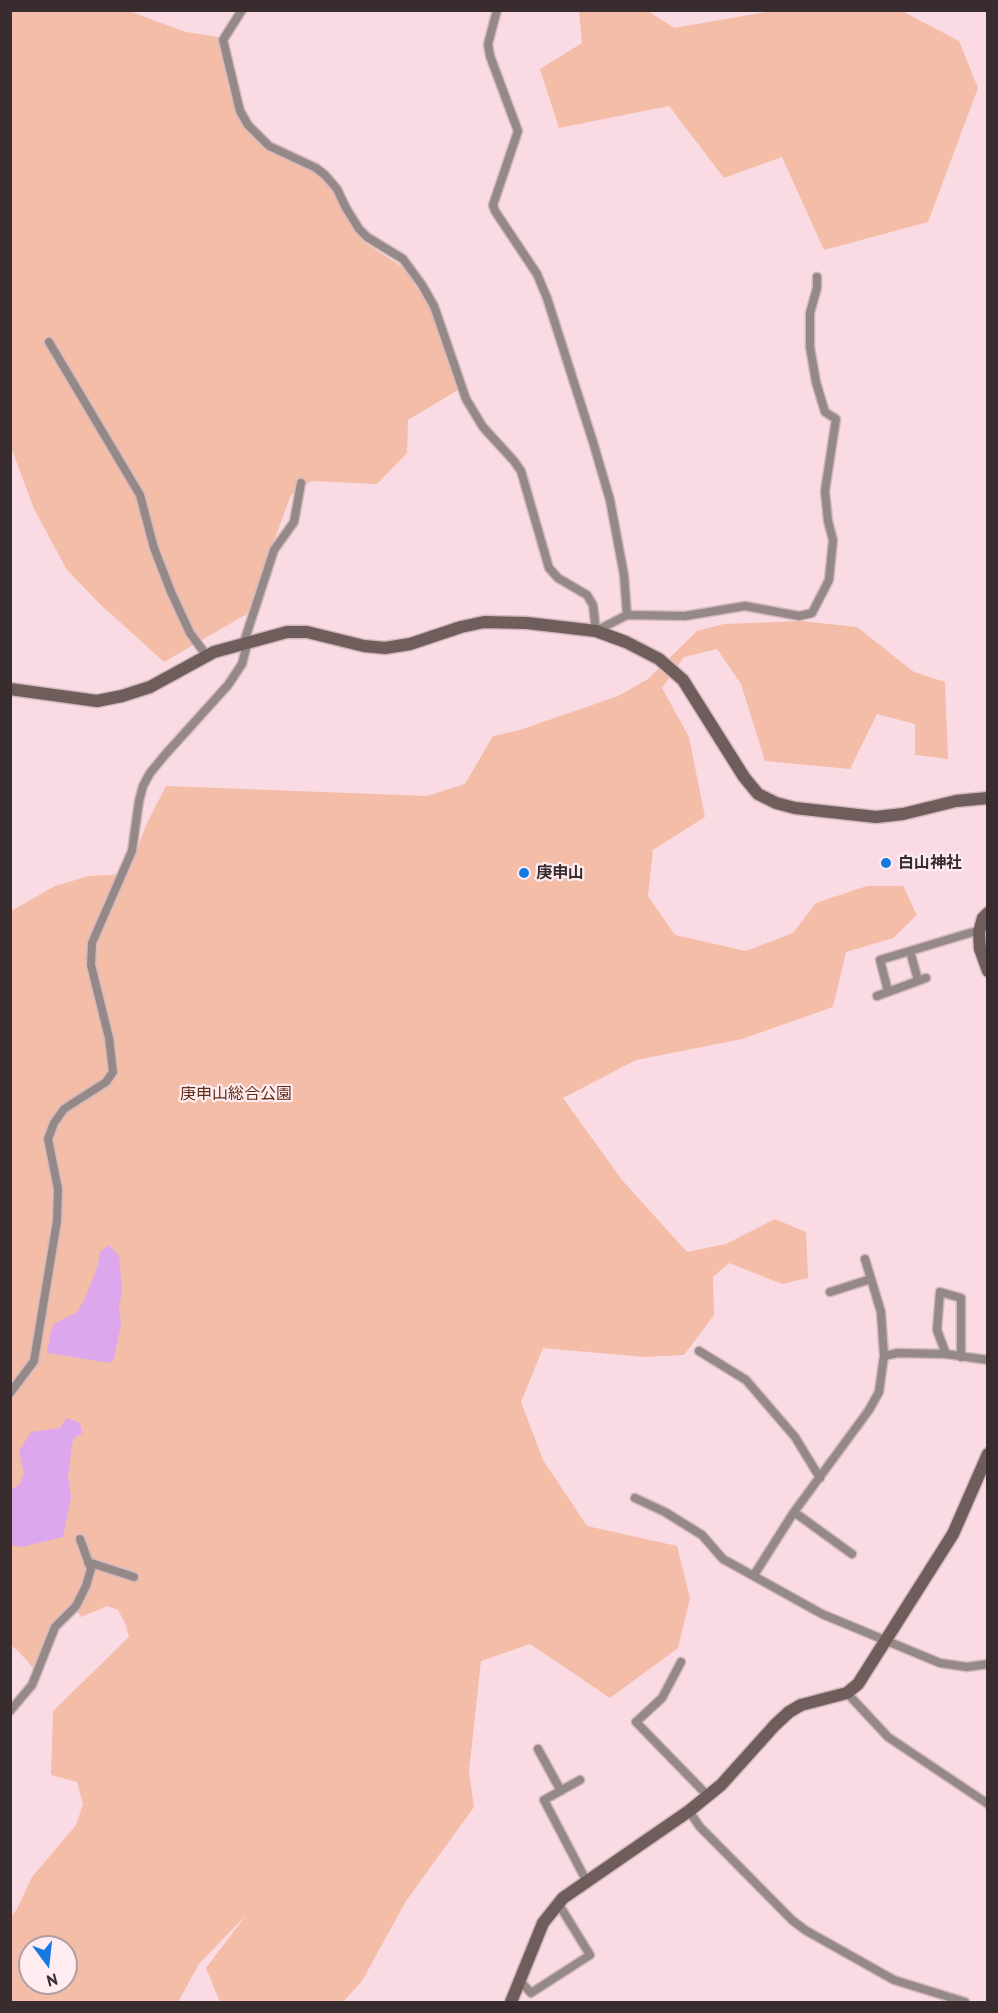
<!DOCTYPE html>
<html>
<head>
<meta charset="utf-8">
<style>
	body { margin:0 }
	#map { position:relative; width:998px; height:2013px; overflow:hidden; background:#fadbe3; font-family:"PT Sans",sans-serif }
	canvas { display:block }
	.frame { position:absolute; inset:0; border:12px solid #382c2f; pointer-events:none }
	.north { position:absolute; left:18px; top:1935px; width:60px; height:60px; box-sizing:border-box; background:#ffecf1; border:2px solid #af9fa3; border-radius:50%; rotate:165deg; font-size:16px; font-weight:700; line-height:24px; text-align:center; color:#382c2f }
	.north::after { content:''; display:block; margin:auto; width:21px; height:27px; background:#1479e1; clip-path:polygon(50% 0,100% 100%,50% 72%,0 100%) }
</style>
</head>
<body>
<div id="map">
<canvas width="998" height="2013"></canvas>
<div class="frame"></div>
<div class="north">N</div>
</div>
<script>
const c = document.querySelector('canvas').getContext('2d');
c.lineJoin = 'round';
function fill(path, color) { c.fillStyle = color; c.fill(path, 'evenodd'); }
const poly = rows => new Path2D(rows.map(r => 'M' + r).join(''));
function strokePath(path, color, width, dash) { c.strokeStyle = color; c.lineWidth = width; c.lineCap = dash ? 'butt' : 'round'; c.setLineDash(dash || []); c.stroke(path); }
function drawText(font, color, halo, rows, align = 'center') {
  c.font = font + ' "PT Sans","Noto Sans JP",sans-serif'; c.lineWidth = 4.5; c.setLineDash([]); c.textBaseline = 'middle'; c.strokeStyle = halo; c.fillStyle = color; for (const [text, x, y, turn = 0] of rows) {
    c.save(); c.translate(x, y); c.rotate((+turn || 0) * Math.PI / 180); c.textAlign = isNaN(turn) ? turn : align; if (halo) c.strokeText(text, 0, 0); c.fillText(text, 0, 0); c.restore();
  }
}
fill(poly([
	[900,10,959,41,978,88,928,222,824,250,782,157,724,178,669,106,559,128,540,69,582,43,579,11,648,11,674,28,772,11],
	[11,11,129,11,186,32,218,37,229,90,243,125,267,150,303,164,331,182,337,192,342,210,364,242,404,268,431,309,458,390,408,420,407,453,377,484,311,481,291,495,247,614,164,662,100,604,67,570,34,509,11,447],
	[801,621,857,627,914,672,945,682,948,759,915,755,915,724,877,714,850,769,765,761,741,684,717,649,684,657,662,688,689,737,705,817,653,850,648,896,675,935,746,951,793,933,816,903,867,886,903,886,917,915,893,938,846,952,833,1007,742,1039,636,1060,563,1098,622,1180,687,1252,726,1244,775,1219,806,1232,808,1278,782,1284,729,1263,713,1277,714,1315,684,1355,644,1357,543,1348,521,1402,543,1460,587,1526,677,1546,690,1598,678,1648,610,1698,530,1644,481,1661,469,1771,474,1807,406,1901,362,1981,343,2002,220,2002,206,1968,247,1914,199,1964,178,2002,11,2002,10,1918,17,1909,32,1877,76,1825,83,1804,77,1782,51,1775,53,1711,129,1637,125,1623,118,1610,107,1606,81,1617,77,1610,53,1624,34,1669,20,1653,11,1645,11,911,55,886,89,876,123,874,128,871,147,823,166,786,427,796,465,784,493,736,520,730,618,696,648,679,697,631,724,624],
	[30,1947,66,1947,66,1983,30,1983]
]), '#f3bda8');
fill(poly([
	[109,1245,119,1256,122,1290,119,1308,121,1324,114,1359,110,1363,47,1353,51,1331,55,1323,76,1313,85,1299,97,1268,100,1252],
	[67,1418,80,1423,82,1433,73,1439,68,1476,71,1497,63,1537,21,1547,11,1545,11,1490,20,1484,24,1473,19,1451,31,1432,60,1428]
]), '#dca7ed');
const street = poly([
	[242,10,223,40,240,111,248,125,269,146,316,168,325,175,337,189,346,208,359,229,367,237,403,259,422,285,434,306,466,399,483,427,514,461,521,471,549,568,558,578,587,595,593,605,596,631,627,615,685,616,745,606,799,616,812,613,829,580,833,540,828,521,825,491,836,419,825,412,816,382,810,347,810,313,817,288,817,277],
	[497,10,488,44,490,56,518,131,493,205,495,211,537,274,547,298,593,442,610,500,624,575,627,615],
	[49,342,140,495,154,548,171,592,190,633,207,656],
	[244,642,274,550,294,522,301,483],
	[910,951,918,980],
	[888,991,880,960,973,932,979,932],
	[877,996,926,978],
	[830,1292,871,1279],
	[699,1351,746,1380,795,1437,820,1478],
	[946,1354,937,1330,940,1292,961,1298,961,1357],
	[884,1356,898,1353,946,1354,988,1360],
	[10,1393,34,1361,57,1221,58,1189,48,1139,54,1123,64,1109,106,1082,113,1072,109,1038,91,965,92,943,132,851,139,801,143,786,150,773,164,756,228,685,242,664,248,641],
	[635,1498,665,1512,702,1535,723,1559,822,1614,940,1663,967,1667,988,1664],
	[794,1512,852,1554],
	[88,1562,134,1577],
	[754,1575,794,1512,869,1410,879,1392,884,1356,881,1312,865,1259],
	[681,1662,662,1698,636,1722,708,1796],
	[847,1693,888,1737,988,1804],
	[10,1711,32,1685,55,1627,76,1606,86,1586,91,1569,80,1539],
	[538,1749,561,1791],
	[580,1780,544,1800,587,1882],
	[689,1811,700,1827,792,1920,805,1930,894,1980,965,2002],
	[520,1981,531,1993,590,1955,558,1903]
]);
const secondary = poly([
	[10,689,97,701,122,696,150,687,214,652,287,632,307,632,364,646,385,648,410,644,461,627,484,622,527,623,596,631,626,642,659,659,683,680,744,777,758,794,776,803,795,808,876,817,903,814,956,801,988,798],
	[988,913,983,918,979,932,980,949,988,971],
	[511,2002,543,1923,563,1898,689,1811,721,1785,775,1725,789,1712,801,1705,847,1693,858,1684,953,1534,988,1454]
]);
strokePath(street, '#d3b8bf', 11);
strokePath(secondary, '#d3b8bf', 15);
strokePath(street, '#958988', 8);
strokePath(secondary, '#6f5d5c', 12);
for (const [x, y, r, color] of [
	[886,863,6,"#1479e1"],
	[524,873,6,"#1479e1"]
]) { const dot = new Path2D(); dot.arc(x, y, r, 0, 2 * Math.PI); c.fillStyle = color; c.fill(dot); strokePath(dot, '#ffecf1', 2); }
drawText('bold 16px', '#382c2f', '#ffecf1', [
	["白山神社",898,863],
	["庚申山",536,873]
], 'left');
drawText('16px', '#612c15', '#ffecf1', [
	["庚申山総合公園",236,1094]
]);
</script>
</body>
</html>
